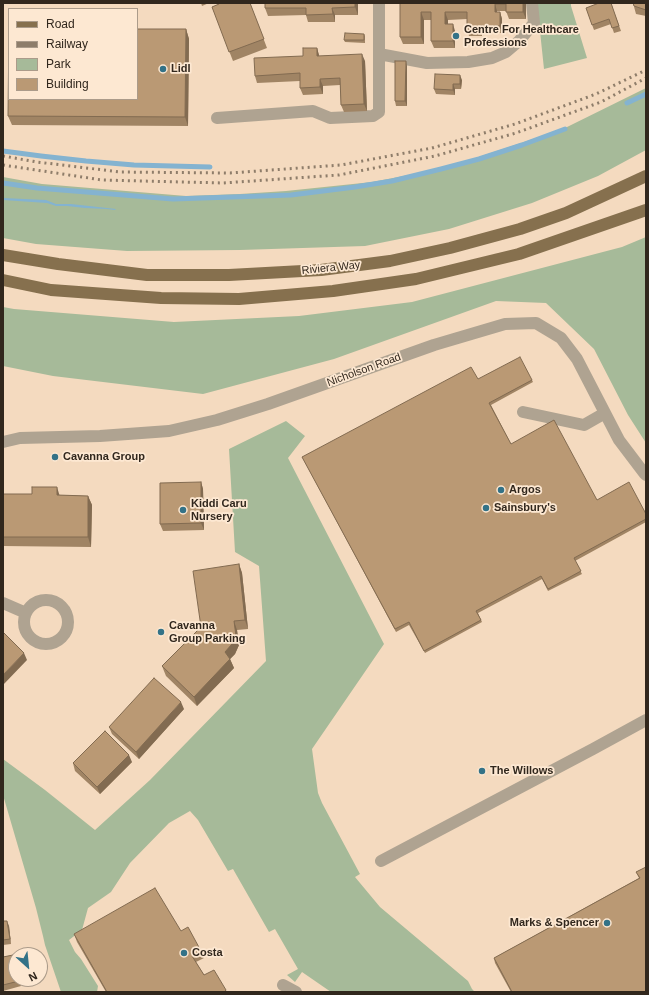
<!DOCTYPE html>
<html>
<head>
<meta charset="utf-8">
<style>
	body { margin:0 }
	#map { position:relative; width:649px; height:995px; overflow:hidden; background:#f4dabf; font-family:Arial,sans-serif }
	canvas { display:block }
	.frame { position:absolute; inset:0; border:4px solid #31271d; pointer-events:none }
	.legend { position:absolute; left:8px; top:8px; width:130px; height:92px; box-sizing:border-box; background:#fde8d2; border:1px solid #ab9b8a; margin:0; padding:5px 7px; list-style:none; font-size:12px; color:#31271d }
	.legend li { display:flex; align-items:center; gap:8px; height:20px }
	.legend b { width:20px; border:1px solid #ab9b8a }
	.north { position:absolute; left:8px; top:947px; width:40px; height:40px; box-sizing:border-box; background:#fde8d2; border:1px solid #ab9b8a; border-radius:50%; rotate:153deg; font-size:11px; font-weight:700; line-height:16px; text-align:center; color:#31271d }
	.north::after { content:''; display:block; margin:auto; width:14px; height:18px; background:#337287; clip-path:polygon(50% 0,100% 100%,50% 72%,0 100%) }
</style>
</head>
<body>
<div id="map">
<canvas width="649" height="995"></canvas>
<div class="frame"></div>
<ul class="legend">
<li><b style="height:5px;background:#86704e"></b>Road</li>
<li><b style="height:5px;background:#8e7d6a"></b>Railway</li>
<li><b style="height:11px;background:#a6ba99"></b>Park</li>
<li><b style="height:11px;background:#ba9974"></b>Building</li>
</ul>
<div class="north">N</div>
</div>
<script>
const c = document.querySelector('canvas').getContext('2d');
c.lineJoin = 'round';
function fill(path, color) { c.fillStyle = color; c.fill(path, 'evenodd'); }
const poly = rows => new Path2D(rows.map(r => 'M' + r).join(''));
function strokePath(path, color, width, dash) { c.strokeStyle = color; c.lineWidth = width; c.lineCap = dash ? 'butt' : 'round'; c.setLineDash(dash || []); c.stroke(path); }
function drawText(font, color, halo, rows, align = 'center') {
  c.font = font + ' Arial,sans-serif'; c.lineWidth = 3.5; c.setLineDash([]); c.textBaseline = 'middle'; c.strokeStyle = halo; c.fillStyle = color; for (const [text, x, y, turn = 0] of rows) {
    c.save(); c.translate(x, y); c.rotate((+turn || 0) * Math.PI / 180); c.textAlign = isNaN(turn) ? turn : align; if (halo) c.strokeText(text, 0, 0); c.fillText(text, 0, 0); c.restore();
  }
}
fill(poly([
	[537,3,571,3,571,6,587,58,544,69],
	[646,88,646,150,598,176,532,203,449,229,365,246,240,250,127,251,36,244,3,238,3,177,42,184,186,196,240,194,286,191,372,182,430,171,470,160,563,129],
	[646,237,646,443,628,415,594,349,546,303,496,301,334,359,203,394,53,376,3,366,3,307,14,309,174,322,299,316,412,302,622,247],
	[286,421,305,436,288,458,384,644,312,749,318,793,322,803,360,874,355,877,380,907,468,981,472,989,475,992,331,992,302,972,295,982,287,975,298,969,275,929,269,932,233,869,228,871,198,820,190,811,169,823,130,863,111,892,88,908,82,930,69,940,75,952,81,959,98,986,97,992,61,992,45,945,43,936,36,908,3,795,3,759,45,790,95,830,150,780,266,661,259,566,235,552,229,449]
]), '#a6ba99');
fill(poly([
	[3,198,46,200,56,204,71,204,116,209,115,210,107,209,85,208,67,206,56,206,47,203,3,200]
]), '#84b3d0');
strokePath(poly([
	[627,103,646,94],
	[3,151,41,156,86,161,134,165,210,167],
	[3,183,37,188,173,199,291,195,355,187,392,181,441,169,479,159,522,145,565,129]
]), '#84b3d0', 5);
strokePath(poly([
	[379,54,427,63,468,62,492,58,506,52,519,41,534,23,532,3],
	[217,118,313,111,330,118,373,116,379,112,379,3],
	[523,412,584,425,605,413],
	[3,442,20,438,100,436,169,431,217,420,268,404,434,345,505,324,536,323,561,338,577,359,619,440,644,473,646,475],
	'24 622a22 22 0 1 1 44 0a22 22 0 1 1-44 0Z',
	[3,603,26,613],
	[381,861,593,749,646,720],
	[283,985,296,992]
]), '#afa391', 12);
strokePath(poly([
	[3,255,58,264,147,275,229,275,321,270,390,261,450,248,520,229,566,213,646,176],
	[3,280,51,290,161,298,239,299,333,291,416,279,519,254,646,210]
]), '#86704e', 12);
strokePath(poly([
	[3,156,37,162,120,172,230,173,341,165,432,148,515,124,596,94,646,70],
	[3,165,102,180,223,183,339,175,435,156,516,133,601,102,646,78]
]), '#8e7d6a', 3, [2, 4]);
fill(poly([
	[201,3,209,3,202,6],
	[250,3,267,48,233,61,212,7,219,4],
	[265,3,358,3,358,15,335,15,335,22,308,22,306,15,268,16,265,8],
	[400,3,526,3,526,19,509,19,506,11,497,11,497,12,500,12,502,19,502,33,482,33,482,36,469,36,467,29,467,19,448,20,448,24,455,31,455,48,434,48,431,41,431,20,424,20,424,44,403,44,400,37],
	[611,3,621,31,614,33,611,24,594,30,586,8],
	[632,3,646,3,646,16,636,14,633,3],
	[186,29,189,39,188,126,12,125,8,116,9,99],
	[364,34,365,36,365,43,345,42,344,40],
	[317,48,319,56,365,61,367,111,344,112,341,105,340,85,323,86,323,94,303,95,300,88,300,81,257,83,255,76,303,56],
	[407,66,407,106,396,106,395,101],
	[462,80,461,89,455,89,455,95,436,94,434,89],
	[478,379,532,380,533,382,491,405,511,444,597,500,646,514,646,522,575,561,582,574,548,591,542,579,478,613,482,622,425,653,409,625,396,632,302,457],
	[201,482,203,489,204,530,163,531,160,524],
	[3,494,32,494,88,496,92,505,91,547,3,546],
	[239,564,242,573,248,629,237,630,239,645,235,654,230,659,234,668,197,706,166,676,162,666,201,627],
	[184,709,139,759,112,734,109,727],
	[132,762,100,794,75,771,73,763],
	[646,867,646,992,511,992,495,963,494,958,639,878,636,872],
	[3,921,9,926,11,944,3,945],
	[181,931,201,951,204,958,196,962,204,975,226,990,227,992,106,992,77,942,74,934],
	[13,955,14,960,21,986,3,991,3,957]
]), '#a08464');
fill(poly([
	[355,3,358,3,358,15,355,7],
	[523,3,526,3,526,19,523,12],
	[495,4,497,11,497,19,495,12],
	[332,8,335,15,335,22,333,14],
	[421,12,424,20,424,44,421,37],
	[445,12,448,20,448,32,445,24],
	[500,12,502,19,502,33,500,26],
	[453,24,455,31,455,48,453,41],
	[480,26,482,33,482,36,480,29],
	[186,29,189,39,188,126,185,117],
	[317,48,319,55,320,63,317,56],
	[362,54,365,61,367,111,364,104],
	[406,61,407,66,407,106,405,101],
	[460,75,462,80,461,89,460,84],
	[320,79,323,86,323,94,320,87],
	[453,84,455,89,455,95,453,90],
	[201,482,203,489,204,530,201,523],
	[57,487,60,497,57,495],
	[88,496,92,505,91,547,88,537],
	[239,564,242,573,248,629,245,620],
	[234,621,237,630,239,645,235,654,230,659,234,668,197,706,194,697,225,652],
	[24,653,27,660,3,685,3,675],
	[181,702,184,709,139,759,136,752],
	[129,755,132,762,100,794,97,787],
	[7,921,9,926,11,944,10,939]
]), '#826b51');
const building = poly([
	[219,3,250,3,264,39,229,52,212,7,219,4,219,3],
	[265,3,355,3,355,7,332,8,333,14,306,15,306,8,265,8,265,3],
	[400,3,523,3,523,12,506,12,506,4,495,4,495,12,500,12,500,26,480,26,480,29,467,29,467,12,445,12,445,24,453,24,453,41,431,41,431,12,421,12,421,37,400,37,400,3],
	[599,3,611,3,619,26,612,28,609,19,592,25,586,8,599,3],
	[633,3,646,3,646,10,634,6,633,3],
	[9,27,9,99,137,99,137,29,186,29,185,117,8,116,9,27],
	[345,33,364,34,364,40,344,40,345,33],
	[303,48,317,48,317,56,362,54,364,104,341,105,340,78,320,79,320,87,300,88,300,73,255,76,254,58,303,56,303,48],
	[395,61,406,61,405,101,395,101,395,61],
	[435,74,460,75,460,84,453,84,453,90,434,89,435,74],
	[520,357,532,380,489,403,511,444,554,420,597,500,629,482,646,514,646,519,574,558,581,571,548,589,541,576,476,611,481,620,424,651,409,622,395,629,302,457,471,367,478,379,520,357],
	[201,482,201,523,160,524,160,483,201,482],
	[32,487,57,487,57,495,88,496,88,537,3,537,3,494,32,494,32,487],
	[239,564,245,620,234,621,236,636,232,644,225,652,230,659,194,697,162,666,201,627,193,571,239,564],
	[3,632,24,653,3,675,3,632],
	[154,678,181,702,136,752,109,727,154,678],
	[105,731,129,755,97,787,73,763,105,731],
	[646,867,646,992,512,992,494,958,640,878,636,872,646,867],
	[155,888,181,931,188,927,201,951,192,956,204,975,214,970,226,990,224,992,107,992,74,934,155,888],
	[3,921,7,921,10,939,3,940,3,921],
	[13,955,16,969,16,979,18,979,19,981,3,985,3,957,13,955]
]);
fill(building, '#ba9974');
strokePath(building, '#826b51', 1);
for (const [x, y, r, color] of [
	[456,36,4,"#337287"],
	[163,69,4,"#337287"],
	[55,457,4,"#337287"],
	[501,490,4,"#337287"],
	[486,508,4,"#337287"],
	[183,510,4,"#337287"],
	[161,632,4,"#337287"],
	[482,771,4,"#337287"],
	[607,923,4,"#337287"],
	[184,953,4,"#337287"]
]) { const dot = new Path2D(); dot.arc(x, y, r, 0, 2 * Math.PI); c.fillStyle = color; c.fill(dot); strokePath(dot, '#fde8d2', 1.5); }
drawText('bold 11px', '#31271d', '#fde8d2', [
	["Centre For Healthcare",464,30],
	["Professions",464,43],
	["Lidl",171,69],
	["Cavanna Group",63,457],
	["Argos",509,490],
	["Kiddi Caru",191,504],
	["Nursery",191,517],
	["Sainsbury's",494,508],
	["Cavanna",169,626],
	["Group Parking",169,639],
	["The Willows",490,771],
	["Marks & Spencer",599,923,"right"],
	["Costa",192,953]
], 'left');
drawText('11px', '#31271d', '#fde8d2', [
	["Riviera Way",331,268,-6],
	["Nicholson Road",364,370,-20]
]);
</script>
</body>
</html>
